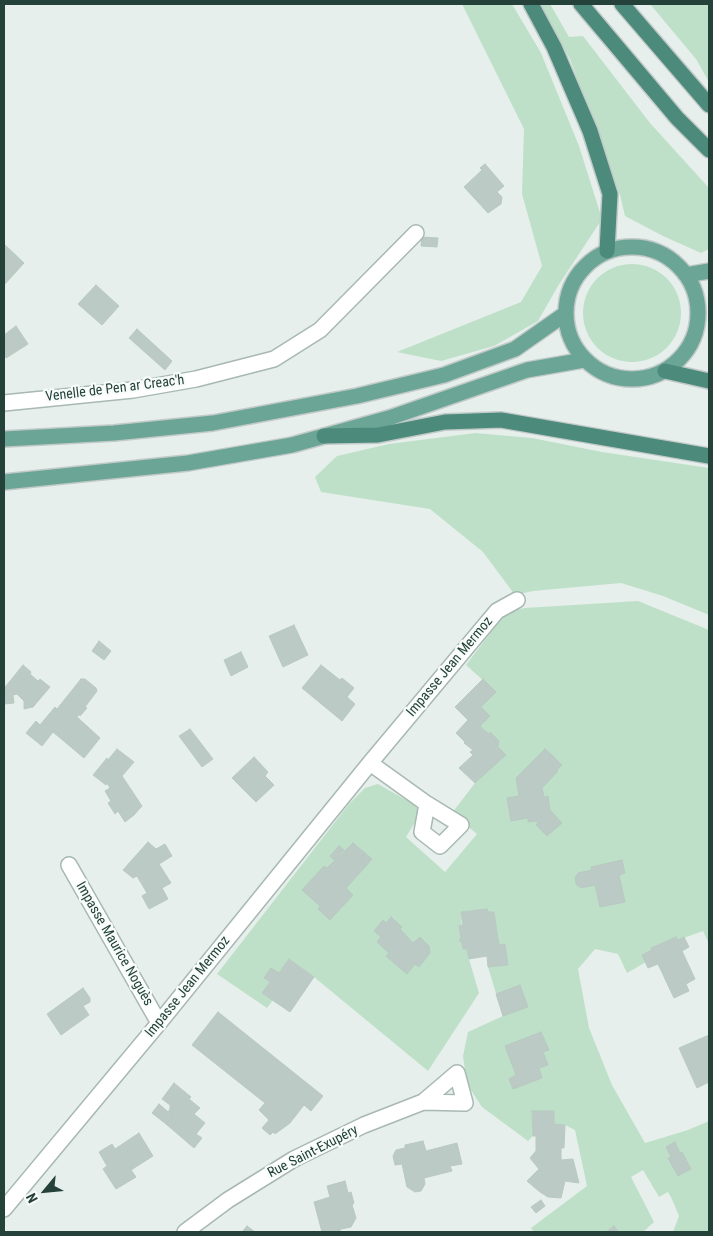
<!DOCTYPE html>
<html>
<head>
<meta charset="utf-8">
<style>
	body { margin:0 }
	#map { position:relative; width:713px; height:1236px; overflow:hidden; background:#e6efeb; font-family:"Roboto Condensed",sans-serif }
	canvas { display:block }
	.frame { position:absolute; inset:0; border:5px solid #24423a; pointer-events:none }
	.north { position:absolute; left:20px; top:1166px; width:50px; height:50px; -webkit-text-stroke:4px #f7fbf9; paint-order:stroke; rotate:242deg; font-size:14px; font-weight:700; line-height:20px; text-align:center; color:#24423a }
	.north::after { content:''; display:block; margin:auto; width:18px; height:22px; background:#24423a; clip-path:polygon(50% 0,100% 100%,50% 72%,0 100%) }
</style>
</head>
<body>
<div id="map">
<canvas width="713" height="1236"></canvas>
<div class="frame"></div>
<div class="north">N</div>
</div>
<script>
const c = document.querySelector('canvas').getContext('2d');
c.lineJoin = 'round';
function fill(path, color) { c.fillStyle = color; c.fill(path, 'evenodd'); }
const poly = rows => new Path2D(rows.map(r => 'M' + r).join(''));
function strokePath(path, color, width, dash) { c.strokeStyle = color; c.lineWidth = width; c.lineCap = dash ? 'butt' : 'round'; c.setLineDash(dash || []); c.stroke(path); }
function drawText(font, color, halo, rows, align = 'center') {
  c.font = font + ' "Roboto Condensed",sans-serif'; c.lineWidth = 4.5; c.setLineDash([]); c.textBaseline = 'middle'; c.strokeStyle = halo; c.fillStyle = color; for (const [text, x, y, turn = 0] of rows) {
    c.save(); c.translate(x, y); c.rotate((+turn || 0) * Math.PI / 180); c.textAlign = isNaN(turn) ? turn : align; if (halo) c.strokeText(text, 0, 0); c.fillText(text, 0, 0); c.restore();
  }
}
fill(poly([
	[462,4,512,4,541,53,579,146,602,219,558,286,538,321,494,346,441,361,397,352,521,302,542,266,522,194,524,129],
	[538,4,550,4,569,37,583,36,650,123,709,188,709,249,701,253,663,236,625,216,620,195,570,59],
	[650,4,709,4,709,82,696,59],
	'583 313a49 49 0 1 1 98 0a49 49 0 1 1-98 0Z',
	[475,433,532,438,602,452,709,468,709,615,663,596,621,583,533,591,515,595,483,552,430,509,321,492,315,477,337,456,389,444],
	[638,601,709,630,709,944,703,931,678,940,676,937,651,948,652,950,646,962,627,973,618,954,595,949,578,969,589,1028,612,1085,645,1143,688,1130,709,1121,709,1232,673,1232,679,1216,672,1199,668,1192,659,1197,643,1170,631,1177,654,1222,643,1232,619,1232,614,1226,606,1232,534,1232,531,1228,587,1186,575,1130,565,1125,554,1124,554,1111,532,1111,533,1136,528,1141,482,1107,467,1084,463,1056,468,1032,503,1016,488,967,508,965,505,945,499,945,494,912,488,912,487,909,461,912,463,949,467,949,469,959,479,993,428,1071,314,977,289,959,279,973,264,978,270,982,262,993,273,1000,267,1008,217,974,349,804,365,788,378,784,415,805,420,814,406,837,445,872,477,834,452,813,475,783,506,755,498,747,499,741,490,732,489,734,480,726,490,716,481,707,496,692,466,665,506,612,525,608]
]), '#bfe0c8');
const building = poly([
	[485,164,504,186,497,192,502,197,501,204,488,213,464,187,482,170,480,168,485,164],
	[422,237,438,238,437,247,421,246,422,237],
	[4,244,24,263,4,285,4,244],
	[96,285,119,306,102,325,78,304,96,285],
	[16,326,28,344,6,358,4,354,4,335,16,326],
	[137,329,172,361,165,370,129,338,137,329],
	[294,625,308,655,283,667,269,636,294,625],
	[99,641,111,651,104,660,92,651,99,641],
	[241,652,248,667,231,676,224,660,241,652],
	[23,665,31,672,30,674,38,681,40,679,50,687,33,707,24,709,24,701,17,694,13,695,14,703,4,704,4,687,6,686,23,665],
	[321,665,340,680,342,678,354,688,347,697,355,704,342,721,302,688,321,665],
	[81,679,85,679,96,688,97,691,85,707,87,708,80,716,79,714,77,717,100,738,84,758,53,732,42,746,26,733,36,721,40,725,55,707,57,709,81,679],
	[483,679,496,692,481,707,490,716,480,726,489,734,490,732,499,741,498,747,506,755,475,783,459,768,473,755,470,752,473,750,464,743,465,742,456,733,468,720,455,707,483,679],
	[190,729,213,759,202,767,179,736,190,729],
	[117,749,134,762,122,776,142,806,134,815,125,822,118,811,115,814,108,803,111,801,105,791,110,788,107,783,106,785,93,775,107,758,108,760,117,749],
	[545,749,553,756,548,761,558,771,542,788,544,797,548,796,550,810,562,823,547,836,536,825,538,823,535,821,528,822,528,818,511,821,507,798,519,796,516,778,545,749],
	[553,756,562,765,557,770,548,761,553,756],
	[254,757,268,772,265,776,274,785,256,802,232,778,254,757],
	[148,842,156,849,165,844,172,856,159,864,171,883,162,888,168,899,149,909,142,896,147,893,137,876,133,878,123,870,148,842],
	[353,843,365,853,359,861,366,866,346,888,353,895,330,920,318,909,320,906,302,890,324,866,327,868,353,843],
	[339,846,344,850,334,860,330,856,339,846],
	[365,853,372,859,366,866,359,861,365,853],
	[622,860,625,873,619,875,625,902,600,907,595,885,581,888,576,884,575,878,578,873,592,870,591,867,622,860],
	[487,909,488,912,494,912,499,945,505,944,508,965,488,967,487,956,469,959,467,949,463,949,462,943,459,940,461,938,459,926,463,925,461,912,487,909],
	[391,917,402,927,400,929,413,943,420,937,429,946,430,953,419,967,415,964,407,974,386,956,389,953,377,942,381,937,374,931,383,920,386,923,391,917],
	[676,937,678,940,684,937,689,947,682,951,695,979,686,984,689,991,674,998,658,964,648,968,642,955,652,950,651,948,676,937],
	[289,959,314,977,290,1012,262,993,270,982,264,978,271,968,279,973,289,959],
	[520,985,528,1007,503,1016,496,994,520,985],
	[83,988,90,998,90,1002,83,1006,89,1015,61,1035,47,1014,83,988],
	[218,1012,323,1096,311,1111,304,1105,290,1123,275,1134,273,1132,270,1135,262,1128,269,1120,259,1110,265,1103,192,1045,218,1012],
	[541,1032,549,1050,543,1052,548,1065,539,1068,542,1078,513,1089,509,1079,516,1075,505,1046,541,1032],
	[709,1035,709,1082,697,1088,679,1048,709,1035],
	[174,1083,191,1097,189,1099,200,1108,194,1114,205,1123,196,1134,202,1138,194,1148,166,1124,173,1116,168,1112,170,1109,170,1105,162,1099,174,1083],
	[159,1104,173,1116,166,1124,152,1113,159,1104],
	[532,1111,554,1111,554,1124,565,1125,564,1148,561,1148,561,1160,573,1159,579,1183,565,1181,561,1198,548,1197,540,1192,527,1181,539,1169,530,1158,536,1151,536,1136,533,1136,532,1111],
	[139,1133,153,1156,131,1170,136,1177,116,1189,103,1169,107,1166,99,1152,112,1144,115,1149,139,1133],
	[423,1141,426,1151,457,1143,462,1164,450,1166,452,1171,424,1178,425,1184,421,1191,415,1192,407,1187,402,1164,395,1165,393,1156,396,1150,405,1148,405,1145,423,1141],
	[675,1142,680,1153,682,1152,691,1169,678,1176,668,1158,671,1157,666,1147,675,1142],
	[345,1181,348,1193,351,1192,354,1203,352,1205,356,1218,351,1227,341,1229,339,1232,322,1232,314,1202,330,1197,327,1186,345,1181],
	[541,1200,545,1206,536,1213,531,1207,541,1200],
	[247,1226,255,1232,242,1232,247,1226],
	[614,1226,619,1232,606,1232,614,1226]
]);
fill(building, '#bbcac4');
strokePath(building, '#b8c9c2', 1);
const minor = poly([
	[4,403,133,390,196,379,274,359,320,330,416,233],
	[370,763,427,804,422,832,440,846,461,825,427,804],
	[69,865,159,1023],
	[4,1209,159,1023,370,763,497,611,517,600],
	[185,1232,228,1200,294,1159,364,1125,423,1102,457,1073,465,1103,423,1102]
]);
const primary = poly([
	'566 313a66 66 0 1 1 132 0a66 66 0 1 1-132 0Z',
	[686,275,709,271],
	[4,439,114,433,213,423,357,396,444,375,515,349,565,314],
	[4,482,188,463,292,445,389,418,527,370,584,360]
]);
const trunk = poly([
	[531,4,554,47,590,131,610,194,607,251],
	[581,4,677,118,709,150],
	[622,4,709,105],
	[665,371,709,381],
	[324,436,378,435,445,422,501,420,709,456]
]);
strokePath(minor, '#a8b8b2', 18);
strokePath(primary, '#c2cac8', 18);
strokePath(trunk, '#c2cac8', 18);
strokePath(minor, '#fff', 15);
strokePath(primary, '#6aa596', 15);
strokePath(trunk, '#4c8a7c', 15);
drawText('14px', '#24423a', '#f7fbf9', [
	["Venelle de Pen ar Creac'h",115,389,-7],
	["Impasse Jean Mermoz",450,667,-50],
	["Impasse Maurice Noguès",114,944,60],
	["Impasse Jean Mermoz",188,987,-51],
	["Rue Saint-Exupéry",313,1152,-27]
]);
</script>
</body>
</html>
